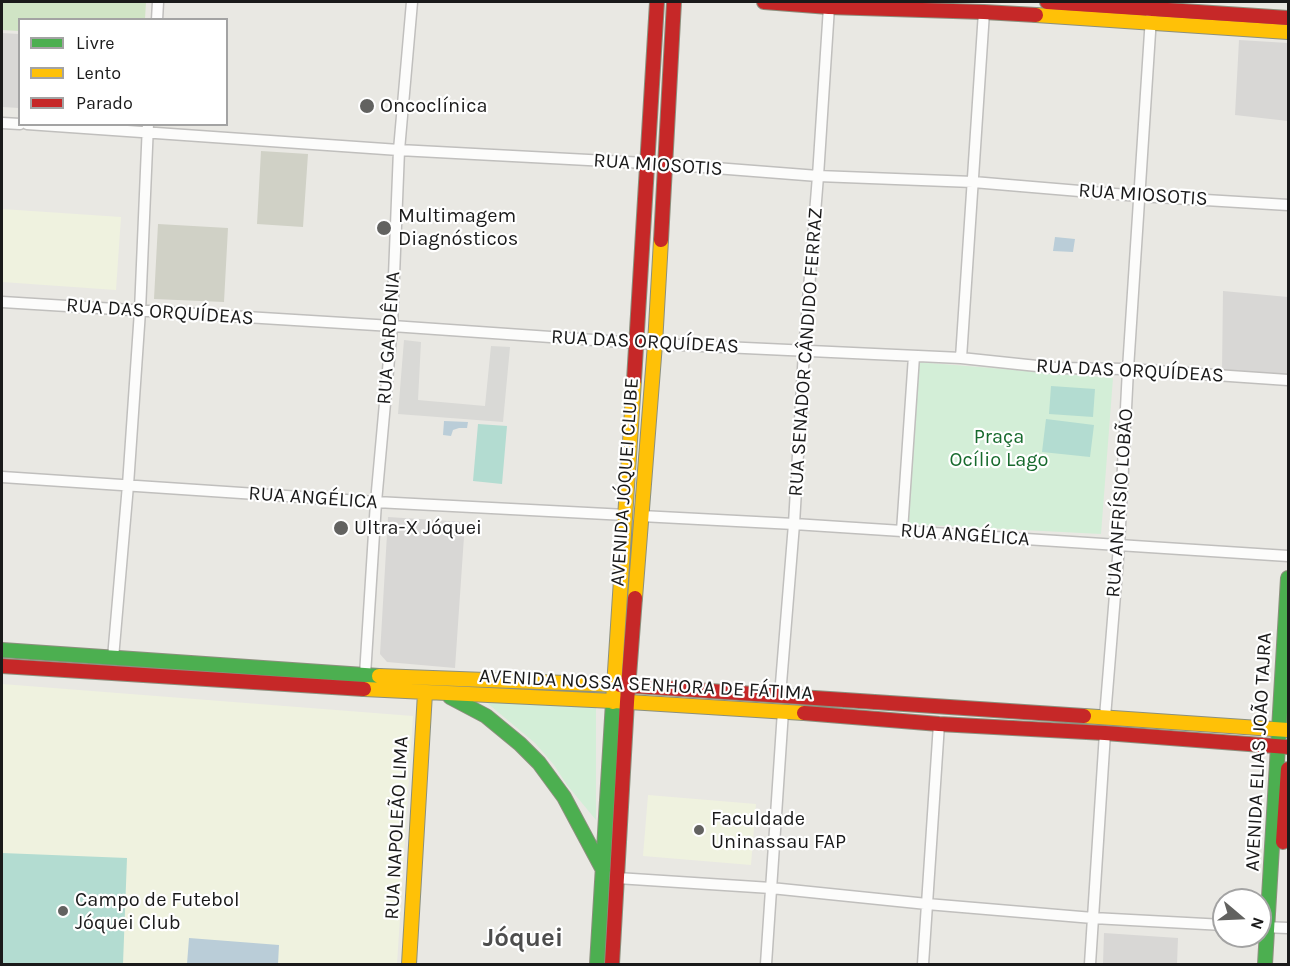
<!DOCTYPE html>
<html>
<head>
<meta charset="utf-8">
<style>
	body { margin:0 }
	#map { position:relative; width:1290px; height:966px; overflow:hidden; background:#e9e8e3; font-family:Karla,sans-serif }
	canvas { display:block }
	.frame { position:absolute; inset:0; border:3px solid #1a1a1a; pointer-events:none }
	.legend { position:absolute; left:18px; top:18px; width:210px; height:108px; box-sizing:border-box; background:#fff; border:2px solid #a3a3a3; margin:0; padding:8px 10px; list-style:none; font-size:18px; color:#1a1a1a }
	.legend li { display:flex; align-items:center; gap:12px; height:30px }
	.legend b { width:30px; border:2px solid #a3a3a3 }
	.north { position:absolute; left:1212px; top:888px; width:60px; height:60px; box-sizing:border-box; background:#fff; border:2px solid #a3a3a3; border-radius:50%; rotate:109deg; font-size:16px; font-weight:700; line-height:24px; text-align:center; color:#1a1a1a }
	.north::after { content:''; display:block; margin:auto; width:21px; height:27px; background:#626260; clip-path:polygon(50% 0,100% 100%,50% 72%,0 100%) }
</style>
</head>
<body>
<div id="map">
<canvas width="1290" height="966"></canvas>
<div class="frame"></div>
<ul class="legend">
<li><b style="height:8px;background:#4caf50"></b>Livre</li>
<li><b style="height:8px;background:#ffc107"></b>Lento</li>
<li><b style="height:8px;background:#c62828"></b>Parado</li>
</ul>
<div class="north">N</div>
</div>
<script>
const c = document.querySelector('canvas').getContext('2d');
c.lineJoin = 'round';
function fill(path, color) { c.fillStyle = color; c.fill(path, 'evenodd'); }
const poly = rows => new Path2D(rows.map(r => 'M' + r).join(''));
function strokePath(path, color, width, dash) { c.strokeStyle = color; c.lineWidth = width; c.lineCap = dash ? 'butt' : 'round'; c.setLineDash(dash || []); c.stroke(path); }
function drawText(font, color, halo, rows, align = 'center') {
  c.font = font + ' Karla,sans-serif'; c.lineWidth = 4.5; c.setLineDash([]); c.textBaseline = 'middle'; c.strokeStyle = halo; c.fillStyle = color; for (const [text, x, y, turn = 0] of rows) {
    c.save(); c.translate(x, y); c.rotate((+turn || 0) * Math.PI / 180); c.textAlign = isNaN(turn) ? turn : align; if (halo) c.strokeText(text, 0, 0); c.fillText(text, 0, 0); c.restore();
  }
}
fill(poly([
	[2,33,19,34,19,108,2,107],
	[1239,40,1288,43,1288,121,1235,115],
	[1223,291,1288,297,1288,374,1222,371],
	[388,517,465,522,455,668,387,662,380,654],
	[1104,933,1178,938,1177,964,1103,964]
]), '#d8d7d5');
fill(poly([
	[2,209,121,217,116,290,2,282],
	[2,684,413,716,397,964,2,964],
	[648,795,756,804,751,865,643,856]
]), '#eff2df');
fill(poly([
	[261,151,308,154,303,227,257,224],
	[158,224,228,228,224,302,154,299]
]), '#d0d1c6');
fill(poly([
	[2,2,146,2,145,19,20,20,19,31,2,30]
]), '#d0e4c5');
fill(poly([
	[918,362,1113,378,1101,534,906,524],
	[486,702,596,707,596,820,567,785,554,765,535,743]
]), '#d3eed7');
fill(poly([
	[1051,386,1095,389,1093,417,1049,414],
	[1046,419,1094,425,1090,457,1042,452],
	[478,424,507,426,502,484,473,481],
	[2,853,127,858,123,964,2,964]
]), '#b3dcd1');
fill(poly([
	[404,340,421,342,418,400,485,406,491,346,510,347,503,422,398,414]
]), '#d9d9d6');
fill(poly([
	[1055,237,1075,239,1073,252,1053,251],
	[444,421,468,422,467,428,459,428,453,430,451,436,443,435],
	[189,938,279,945,278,964,187,964]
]), '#bacdd8');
const street = poly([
	[157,20,158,2],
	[2,123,20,124],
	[27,124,399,150,664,164,818,176,973,182,1139,196,1288,205],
	[2,302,392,326,637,343,961,358,1056,368,1128,369,1288,380],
	[961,358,984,12],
	[2,477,376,502,626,515],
	[641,516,794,524,1288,556],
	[902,531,914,356],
	[113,658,128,485,140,311,148,124],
	[365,675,376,502,392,326,399,150,412,2],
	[780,696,794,524,804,351,818,176,829,7],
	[1105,717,1119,546,1128,369,1151,17],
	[617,878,771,888,927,904,1093,918,1224,925],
	[1262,927,1288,928],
	[766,964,783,711],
	[923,964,939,724],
	[1090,964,1105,733]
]);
const fast = poly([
	[2,650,379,676],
	[450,697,486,716,520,744,539,763,564,797,603,870],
	[597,964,613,702],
	[1265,964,1288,578]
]);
const slow = poly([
	[1036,15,1288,32],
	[635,598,655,344,661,240],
	[379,676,620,685],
	[364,689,613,701,804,713],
	[613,702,634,380],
	[1084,716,1288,730],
	[409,964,425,693]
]);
const jam = poly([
	[764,2,829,7,984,12,1036,15],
	[1047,2,1288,18],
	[661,240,674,2],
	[634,380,657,2],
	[2,666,364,689],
	[620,685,1084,716],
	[804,713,939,724,1105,733,1288,747],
	[1283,842,1288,769],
	[612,964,627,702,635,598]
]);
strokePath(street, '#c0bfbd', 13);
strokePath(fast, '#8c907e', 16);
strokePath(slow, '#8c907e', 16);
strokePath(jam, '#8c907e', 16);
strokePath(street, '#fcfcfb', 10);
strokePath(fast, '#4caf50', 14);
strokePath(slow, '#ffc107', 14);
strokePath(jam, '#c62828', 14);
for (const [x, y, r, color] of [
	[367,106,8,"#626260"],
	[384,228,8,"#626260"],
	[341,528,8,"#626260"],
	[699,830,6,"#626260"],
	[63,911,6,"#626260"]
]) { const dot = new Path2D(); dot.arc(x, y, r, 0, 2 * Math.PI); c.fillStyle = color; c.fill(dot); strokePath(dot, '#fff', 2); }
drawText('20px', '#1a1a1a', '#fff', [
	["Oncoclínica",380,106],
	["Multimagem",398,216],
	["Diagnósticos",398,239],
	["Ultra-X Jóquei",354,528],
	["Faculdade",711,819],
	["Uninassau FAP",711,842],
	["Campo de Futebol",75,900],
	["Jóquei Club",75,923]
], 'left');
drawText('20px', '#1a1a1a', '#fff', [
	["RUA MIOSOTIS",658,165,4],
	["RUA MIOSOTIS",1143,195,4],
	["RUA DAS ORQUÍDEAS",160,312,4],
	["RUA GARDÊNIA",389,338,-86],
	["RUA DAS ORQUÍDEAS",645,342,3],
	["RUA SENADOR CÂNDIDO FERRAZ",806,352,-86],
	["RUA DAS ORQUÍDEAS",1130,371,3],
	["AVENIDA JÓQUEI CLUBE",625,482,-86],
	["RUA ANGÉLICA",313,498,4],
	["RUA ANFRÍSIO LOBÃO",1120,503,-86],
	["RUA ANGÉLICA",965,535,4],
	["AVENIDA NOSSA SENHORA DE FÁTIMA",646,685,3],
	["AVENIDA ELIAS JOÃO TAJRA",1259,752,-87],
	["RUA NAPOLEÃO LIMA",397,828,-87]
]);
drawText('20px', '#176a2d', '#fff', [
	["Praça",999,437],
	["Ocílio Lago",999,460]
]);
drawText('bold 26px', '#4d4d4d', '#fff', [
	["Jóquei",523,939]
]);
</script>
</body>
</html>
